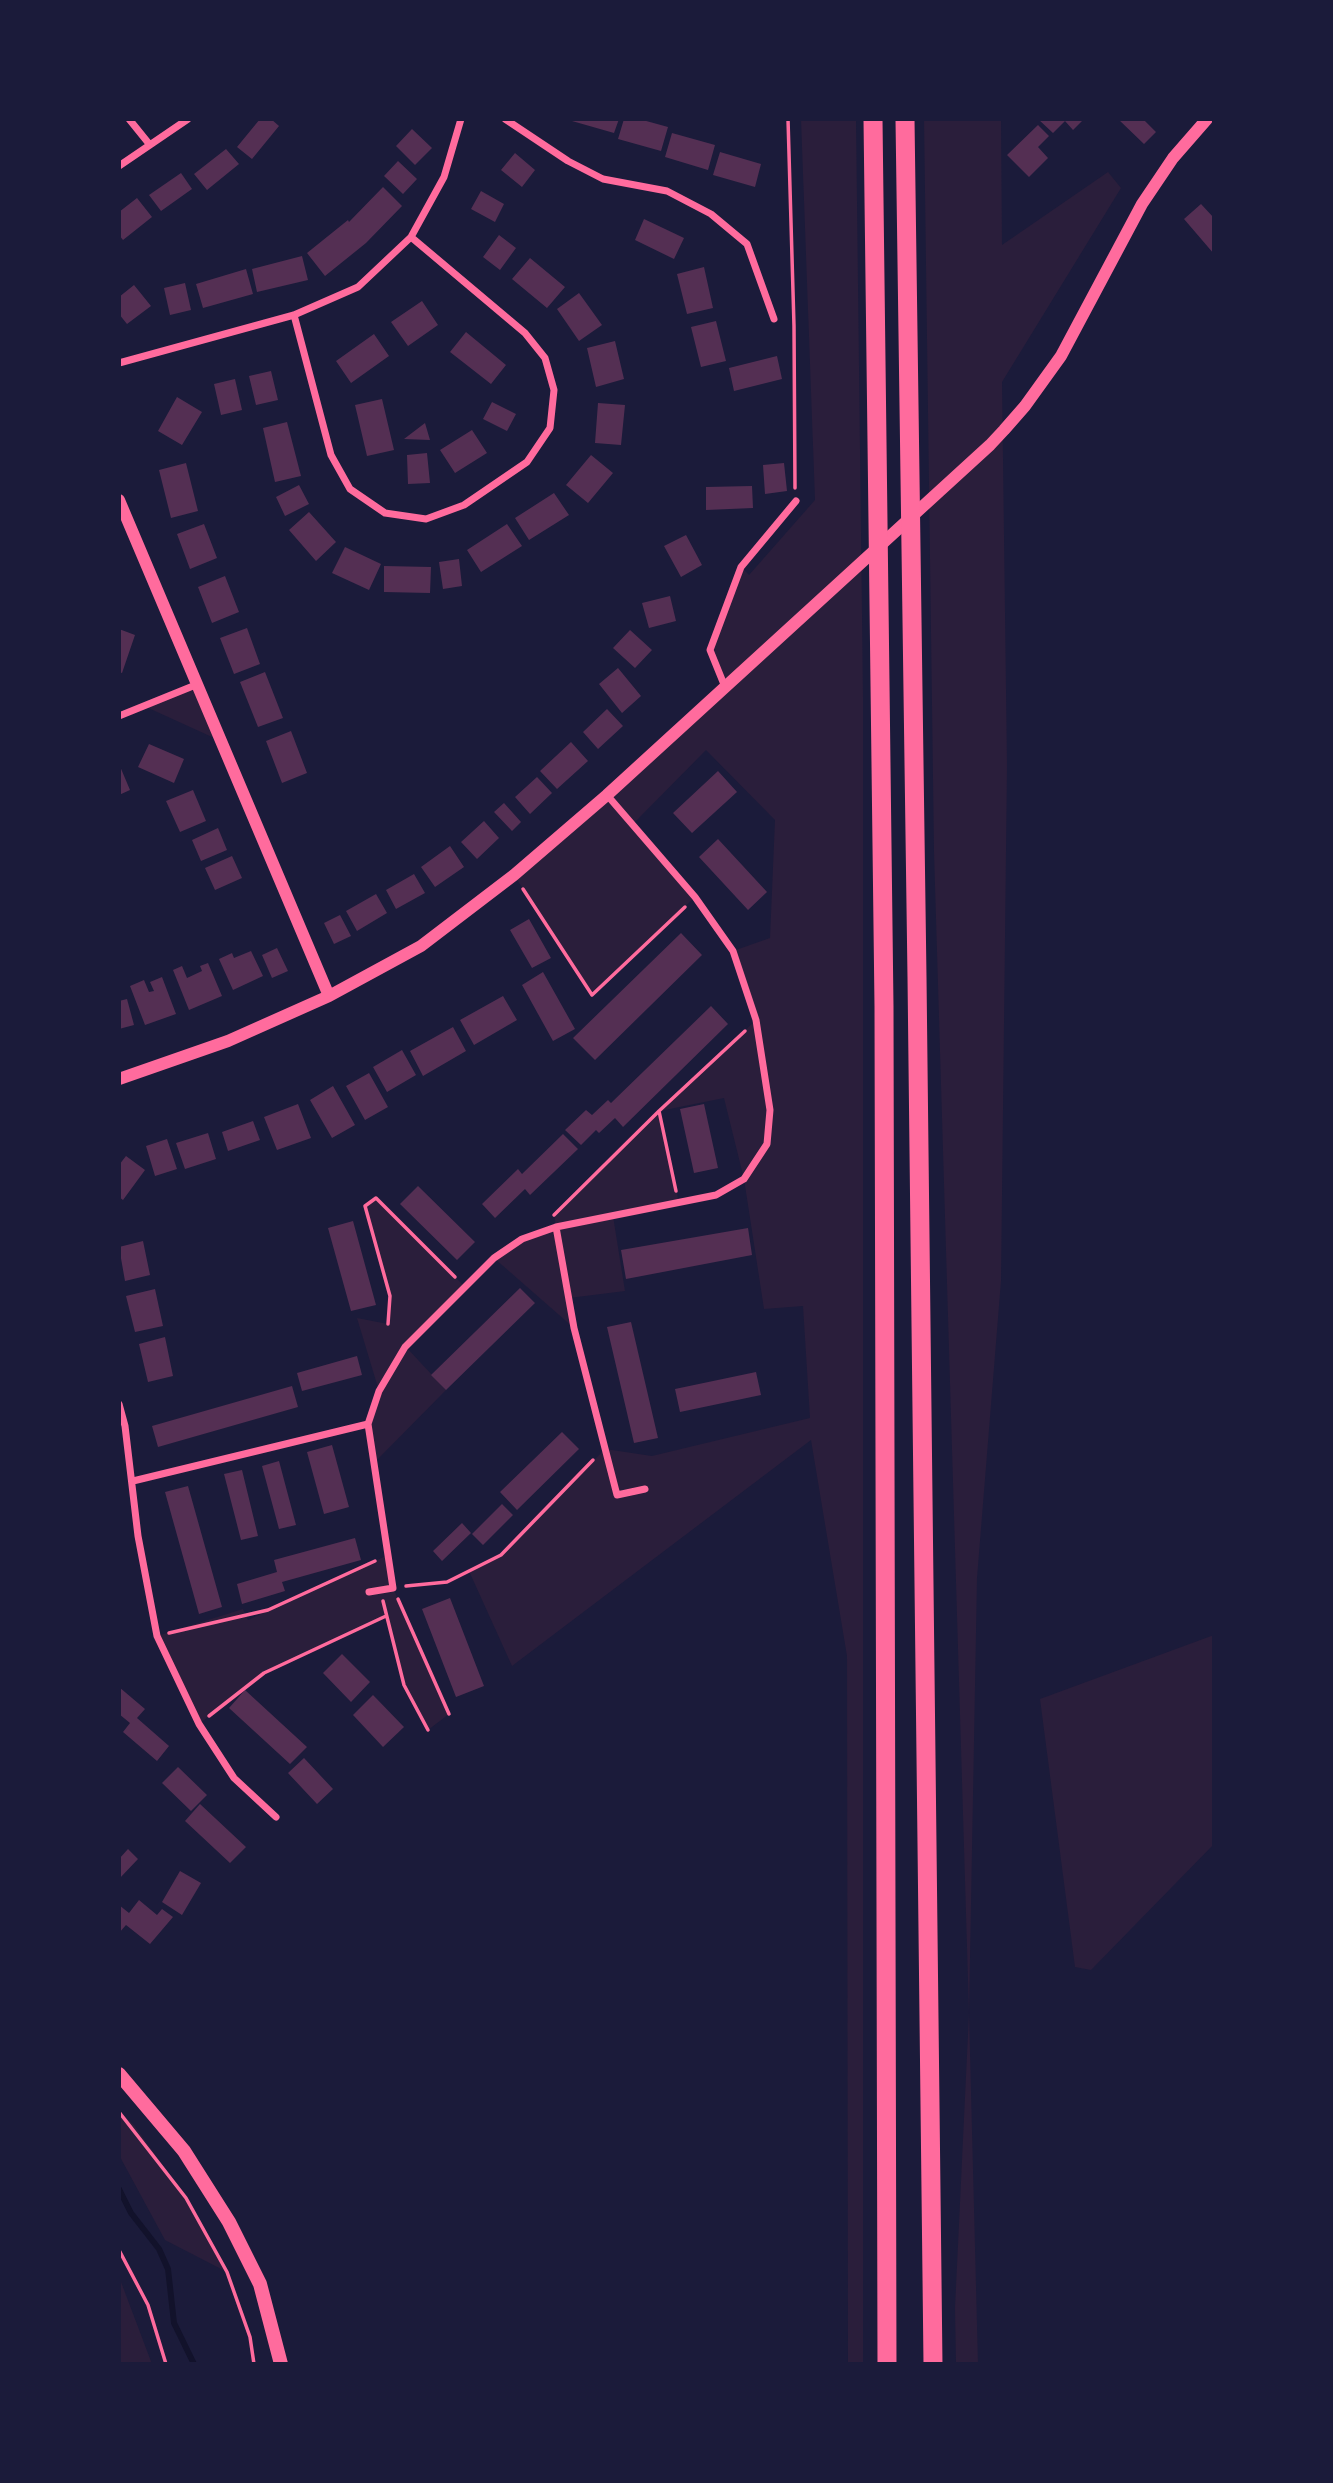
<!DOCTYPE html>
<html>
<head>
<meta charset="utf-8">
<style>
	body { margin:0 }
	#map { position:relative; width:1333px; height:2483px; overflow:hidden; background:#1b1b3a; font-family:"Fira Sans",sans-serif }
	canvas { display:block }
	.frame { position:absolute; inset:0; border:121px solid #1b1b3a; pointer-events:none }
</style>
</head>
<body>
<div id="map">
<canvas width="1333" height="2483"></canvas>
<div class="frame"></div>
</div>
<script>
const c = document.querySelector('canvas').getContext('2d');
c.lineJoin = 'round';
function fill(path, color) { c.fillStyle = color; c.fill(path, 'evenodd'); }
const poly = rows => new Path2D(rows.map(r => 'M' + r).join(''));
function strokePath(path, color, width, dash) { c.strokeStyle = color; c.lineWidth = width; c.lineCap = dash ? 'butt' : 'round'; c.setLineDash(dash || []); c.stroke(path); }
fill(poly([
	[801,119,856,119,863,697,863,2364,848,2364,847,1656,811,1440,512,1666,469,1571,501,1555,605,1449,652,1456,810,1418,803,1306,764,1309,744,1179,724,1098,660,1111,679,1203,613,1216,625,1291,569,1298,574,1328,494,1258,522,1239,556,1227,554,1213,659,1111,756,1020,733,951,770,938,775,820,706,750,633,824,695,897,592,995,514,875,724,687,710,650,741,567,749,575,815,500],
	[924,119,1001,119,1002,245,1108,172,1121,188,1002,382,1007,766,1001,1281,977,1578,969,2013,978,2364,956,2364,955,2308,969,2013,934,852],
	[198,684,223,742,144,706],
	[376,1198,464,1286,406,1347,446,1390,373,1464,368,1424,379,1391,357,1318,388,1324,390,1296,365,1206],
	[388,1555,393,1588,449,1714,428,1730,404,1685,386,1616,264,1673,199,1724,157,1636,243,1609,248,1620],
	[1214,1635,1214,1844,1091,1970,1075,1967,1040,1699],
	[119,2111,134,2125,186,2198,227,2272,165,2240,119,2155],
	[121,2282,152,2364,119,2364,119,2284]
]), '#2a1e3b');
strokePath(poly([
	[119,2189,131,2213,159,2249,168,2269,174,2323,194,2364]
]), '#12122b', 6);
fill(poly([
	[260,119,271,119,279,126,252,159,237,147],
	[573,119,619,119,614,133,572,121],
	[624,119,639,119,668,127,661,151,618,139],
	[1038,119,1080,119,1082,121,1073,130,1065,121,1053,133],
	[1118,119,1143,119,1156,132,1144,144],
	[1038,125,1049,136,1038,147,1048,158,1029,177,1007,155],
	[412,129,432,148,415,165,396,146],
	[672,133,715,145,708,170,665,157],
	[226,149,239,164,207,190,194,174],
	[720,152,761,164,755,187,713,175],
	[515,153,535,170,522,187,501,170],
	[398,161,417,179,403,194,384,176],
	[181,173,192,189,161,211,149,195],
	[383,187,402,206,366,243,325,276,307,253,348,220,349,222],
	[481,191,504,204,495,222,471,209],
	[137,198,152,217,123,240,119,235,119,212],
	[1201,204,1214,218,1214,254,1184,219],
	[644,219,684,238,674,259,635,240],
	[499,235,516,248,500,270,483,257],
	[302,256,308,280,257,292,252,269],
	[530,258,565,287,547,308,512,279],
	[704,267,713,308,687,314,677,274],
	[246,269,253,294,203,308,196,284],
	[185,283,191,310,170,315,164,288],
	[134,285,151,306,127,324,119,314,119,297],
	[579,293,602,325,579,341,557,309],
	[422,301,438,325,408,346,391,322],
	[716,321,726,361,701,367,691,327],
	[466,332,506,365,491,384,450,352],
	[374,334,389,356,351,383,336,361],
	[615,341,624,379,596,387,587,348],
	[777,356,782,379,734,391,729,368],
	[271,371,278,400,256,405,249,376],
	[235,379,242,410,221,415,214,384],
	[177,397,202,412,182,445,158,431],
	[382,399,394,450,367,456,355,405],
	[492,402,516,414,507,431,483,419],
	[598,403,625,405,621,445,595,443],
	[287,422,301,476,275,482,263,428],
	[425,423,430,440,404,439],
	[472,430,487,453,455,473,440,450],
	[427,453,430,483,408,484,407,455],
	[591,455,613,473,588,503,566,485],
	[186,463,198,511,171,518,159,470],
	[784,463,787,491,765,494,763,465],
	[299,485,309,504,285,516,276,497],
	[752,486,753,508,706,510,706,487],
	[554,493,569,515,529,540,515,518],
	[309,512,336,542,316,561,289,530],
	[204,524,217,558,190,569,177,534],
	[507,524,522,546,481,572,467,550],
	[686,535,702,565,681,577,664,546],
	[345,547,381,564,369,590,332,573],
	[459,559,462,586,443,589,439,562],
	[384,566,431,567,430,593,384,592],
	[225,576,239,612,212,623,198,587],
	[670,596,676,621,649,628,642,603],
	[247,628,260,664,234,674,220,638],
	[119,629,135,635,122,673,119,672],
	[630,630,652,650,635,668,613,648],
	[618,668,641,696,622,713,599,684],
	[265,672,283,718,258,727,240,682],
	[607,709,623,726,598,749,583,732],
	[291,731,307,773,282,783,266,741],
	[571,742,588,761,557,789,540,771],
	[149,744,184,759,174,783,138,767],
	[119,764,130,790,119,795],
	[718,771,737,792,692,833,673,813],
	[537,777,552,793,530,814,515,797],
	[193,790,206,821,180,832,166,801],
	[504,803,521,822,512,831,494,812],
	[484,821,499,838,477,859,461,842],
	[218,828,227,850,201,861,192,840],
	[718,839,767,892,748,910,699,857],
	[450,846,464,867,435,887,421,867],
	[232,856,242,878,215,890,205,868],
	[414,874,425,893,396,909,386,890],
	[376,894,387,913,357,931,346,911],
	[340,915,351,936,334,944,324,923],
	[529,919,551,958,532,968,510,930],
	[681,933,702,955,595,1060,573,1038],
	[277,948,288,971,272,978,262,955],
	[251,951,263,976,233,990,219,959,232,953,234,958],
	[208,963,222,996,189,1010,173,970,182,966,187,978,202,971,200,966],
	[543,972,575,1029,553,1041,522,985],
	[162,977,176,1014,145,1025,130,986,144,980,149,992,154,991,150,982],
	[503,996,517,1020,474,1045,460,1020],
	[127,999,134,1025,119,1029,119,1001],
	[711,1006,728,1024,623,1127,615,1118,599,1133,596,1130,581,1145,565,1130,586,1110,592,1115,608,1100,611,1103],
	[453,1027,466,1051,423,1076,410,1051],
	[402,1050,416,1075,387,1092,373,1067],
	[369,1073,388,1107,365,1120,346,1086],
	[333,1086,355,1125,332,1138,310,1100],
	[298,1104,311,1138,277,1150,264,1117],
	[704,1104,718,1168,694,1173,680,1109],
	[253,1121,260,1140,228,1151,222,1132],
	[208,1133,216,1159,185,1169,176,1143],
	[563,1134,578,1149,530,1195,525,1189,495,1218,482,1204,518,1169,522,1174],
	[167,1139,177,1169,155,1176,146,1146],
	[126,1156,145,1170,123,1200,119,1197,119,1165],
	[418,1186,475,1242,457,1260,400,1204],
	[353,1221,376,1305,351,1311,328,1228],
	[748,1228,752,1255,626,1279,621,1250],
	[143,1241,150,1275,125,1281,119,1247],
	[520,1288,535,1303,446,1390,431,1375],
	[155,1289,163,1326,135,1332,126,1296],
	[631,1322,658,1438,634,1443,607,1327],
	[165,1337,173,1376,148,1382,139,1344],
	[357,1356,362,1375,302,1391,297,1373],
	[756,1372,761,1395,680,1412,675,1389],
	[292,1386,298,1407,158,1447,152,1426],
	[562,1432,579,1449,517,1510,500,1492],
	[332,1445,349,1507,324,1514,307,1452],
	[279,1461,296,1525,279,1529,262,1466],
	[242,1470,258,1536,241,1540,224,1474],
	[188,1486,222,1607,199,1614,165,1492],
	[502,1504,513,1515,483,1545,472,1534],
	[462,1523,471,1533,442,1561,433,1551],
	[355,1538,361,1560,282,1582,285,1591,242,1604,237,1584,277,1572,274,1560],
	[450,1598,484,1686,456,1697,422,1609],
	[342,1654,370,1682,351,1702,323,1673],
	[119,1687,145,1709,137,1718,169,1746,157,1761,123,1732,130,1723,119,1714],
	[245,1690,307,1747,290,1764,229,1708],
	[373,1695,404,1727,383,1747,353,1715],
	[304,1758,333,1789,317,1804,288,1773],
	[178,1767,207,1795,191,1811,162,1783],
	[200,1804,246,1847,230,1863,185,1821],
	[128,1849,138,1859,119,1879,119,1859],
	[180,1871,201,1883,182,1915,162,1902],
	[139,1900,157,1915,162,1909,173,1917,150,1944,126,1925,119,1933,119,1905,129,1913]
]), '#542f53');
strokePath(poly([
	[788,119,794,326,795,488],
	[523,889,592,995,685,907],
	[659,1111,676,1191],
	[554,1215,659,1111,745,1031],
	[388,1324,390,1296,365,1206,376,1198,455,1277],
	[406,1586,447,1582,501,1555,593,1460],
	[398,1599,449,1714],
	[383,1601,404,1685,428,1730],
	[169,1633,268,1610,375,1561],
	[209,1716,264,1673,386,1616],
	[119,2112,186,2198,227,2272,250,2337,254,2364],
	[119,2250,148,2305,166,2364]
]), '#ff6b9d', 3.5);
strokePath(poly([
	[129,119,150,145],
	[505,119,568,161,603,179,667,191,711,214,747,244,774,319],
	[119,166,188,119],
	[294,315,331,455,350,489,385,513,426,519,464,505,527,462,550,428,554,390,545,358,525,333,411,237],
	[119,363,294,315,358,287,411,237,444,177,461,119],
	[725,687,710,650,741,567,796,501],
	[119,716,198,684],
	[556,1227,574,1328,617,1495,645,1489],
	[119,1404,125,1426,138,1536,157,1636,199,1724,234,1778,276,1817],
	[133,1481,368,1424],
	[369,1592,393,1588,368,1424,379,1391,405,1347,494,1258,522,1239,556,1227,716,1195,744,1179,767,1144,770,1110,756,1020,733,951,695,897,607,795]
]), '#ff6b9d', 7);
strokePath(poly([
	[119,500,329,996],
	[119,1079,228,1041,329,996,421,946,514,875,607,795,990,445,1004,430,1025,406,1061,356,1142,204,1173,158,1207,119]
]), '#ff6b9d', 12);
strokePath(poly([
	[119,2074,184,2151,229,2222,260,2284,281,2364]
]), '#ff6b9d', 14);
strokePath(poly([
	[873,119,884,1006,887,2364],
	[905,119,917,977,933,2364]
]), '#ff6b9d', 19);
</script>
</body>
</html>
